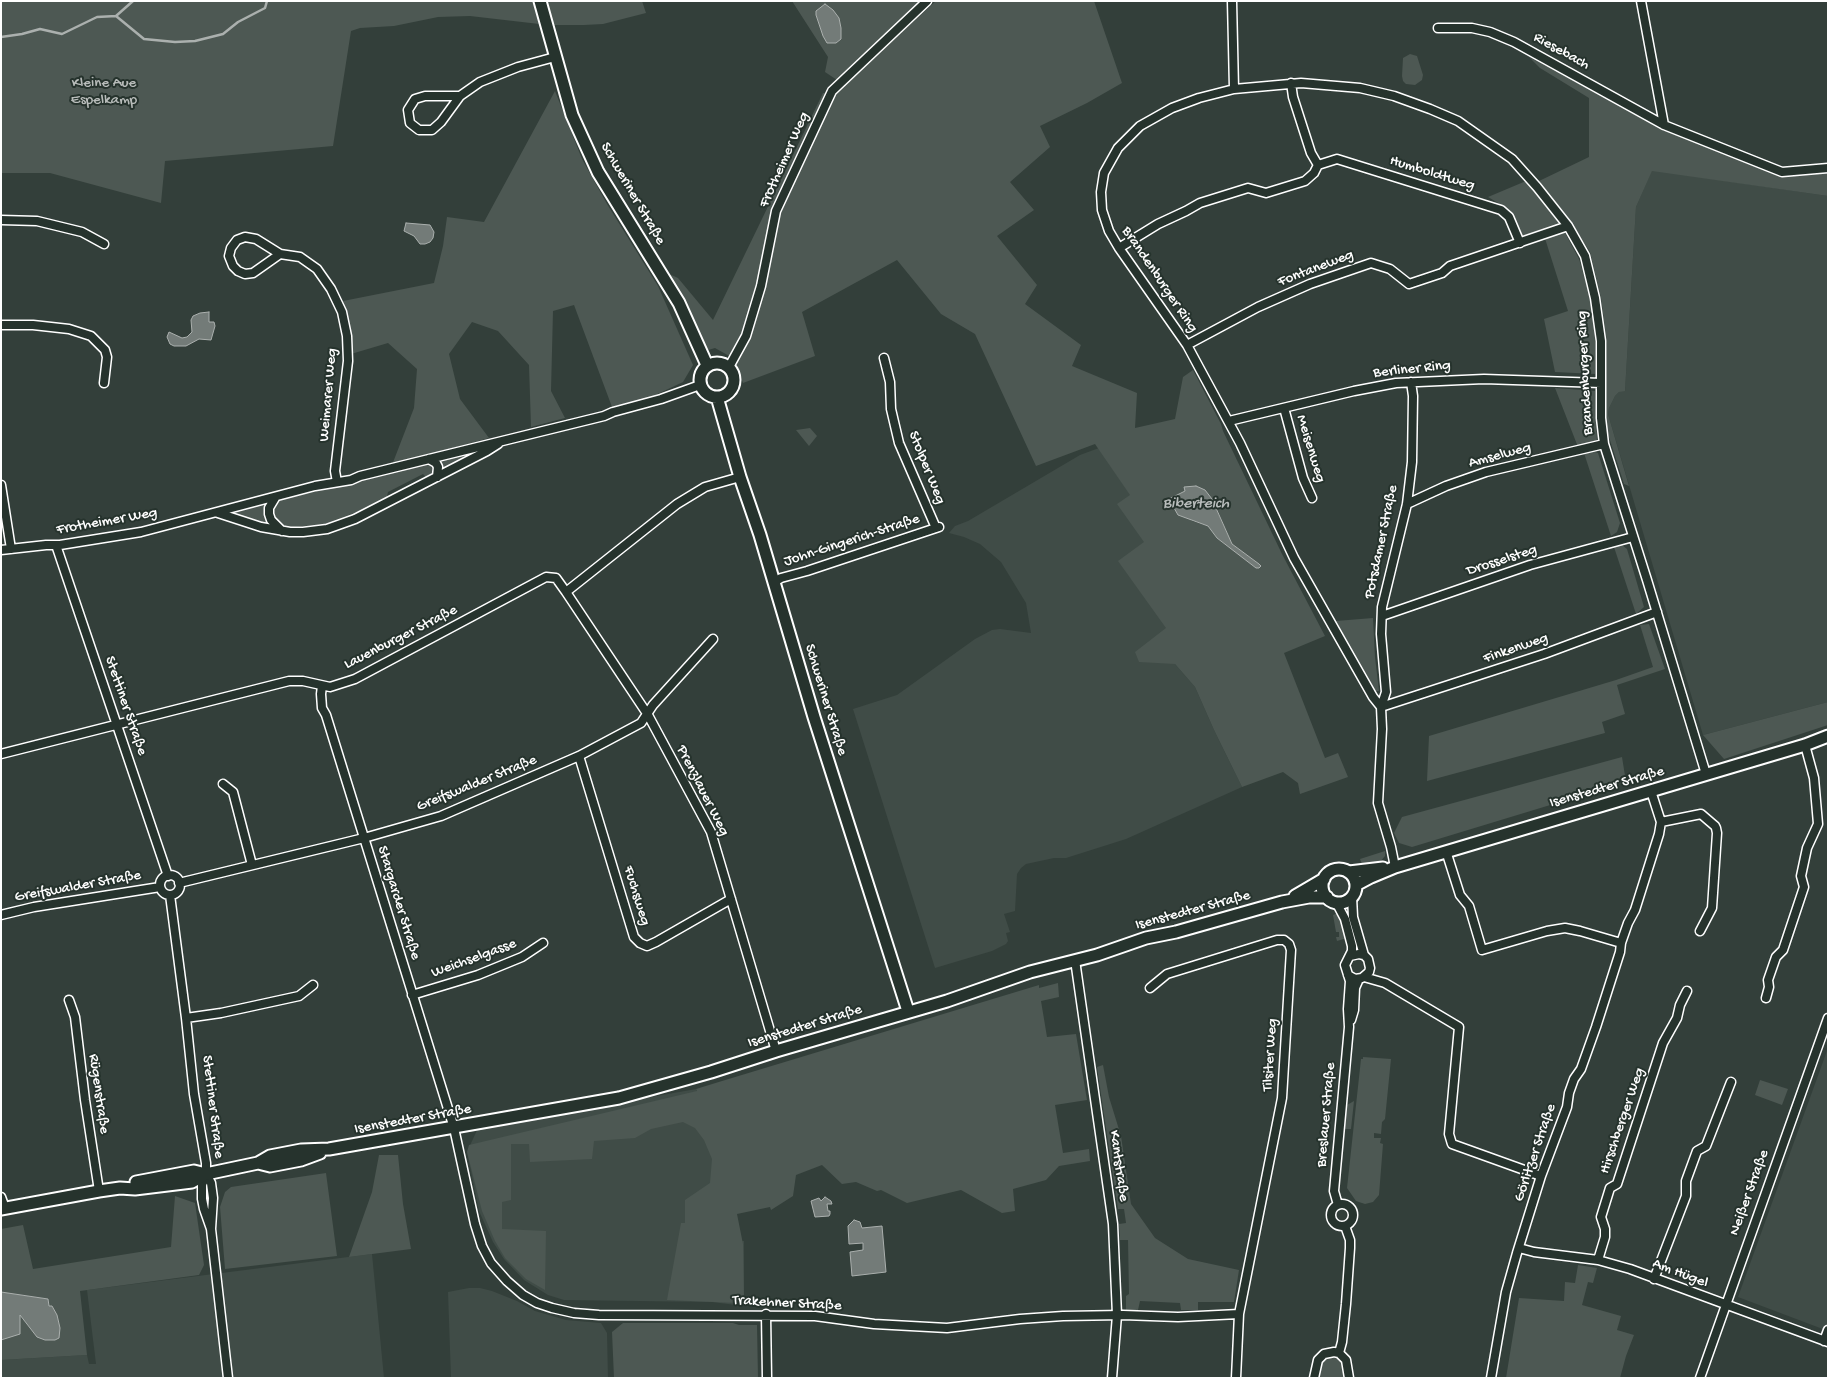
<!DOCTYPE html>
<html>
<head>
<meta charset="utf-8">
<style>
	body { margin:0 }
	#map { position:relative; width:1829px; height:1379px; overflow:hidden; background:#333f3a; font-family:"Gochi Hand",sans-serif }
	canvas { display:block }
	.frame { position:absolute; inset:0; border:2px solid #fff; pointer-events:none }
</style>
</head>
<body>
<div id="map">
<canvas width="1829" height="1379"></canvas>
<div class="frame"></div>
</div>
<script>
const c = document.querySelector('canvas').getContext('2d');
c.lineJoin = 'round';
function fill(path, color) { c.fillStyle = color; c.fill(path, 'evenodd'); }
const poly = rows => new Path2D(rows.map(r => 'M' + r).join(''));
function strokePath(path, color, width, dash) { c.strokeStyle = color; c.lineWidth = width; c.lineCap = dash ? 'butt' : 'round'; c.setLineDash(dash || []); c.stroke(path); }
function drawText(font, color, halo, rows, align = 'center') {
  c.font = font + ' "Gochi Hand",sans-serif'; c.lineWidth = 4; c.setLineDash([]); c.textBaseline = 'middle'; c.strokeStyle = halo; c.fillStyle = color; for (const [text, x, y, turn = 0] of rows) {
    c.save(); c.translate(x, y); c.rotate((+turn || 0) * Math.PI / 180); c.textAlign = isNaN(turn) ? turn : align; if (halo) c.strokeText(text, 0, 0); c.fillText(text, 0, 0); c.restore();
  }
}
fill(poly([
	[1652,170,1828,196,1828,702,1703,735,1608,414,1609,408,1615,396,1620,391,1625,391,1636,207],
	[1099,448,1202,601,1175,664,1195,687,1214,730,1242,787,1126,839,1066,858,1054,858,1026,864,1021,868,1017,874,1015,911,1004,914,1010,932,1006,933,1008,941,1006,944,992,951,935,968,853,709,897,695,975,639,992,630,1000,629,1031,633,1026,603,1001,562,980,544,964,537,949,533,955,526,968,521,1080,455],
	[1828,1048,1828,1331,1738,1297],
	[696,1089,720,1149,740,1241,744,1241,744,1306,712,1302,564,1300,548,1295,524,1280,504,1259,493,1242,479,1211,467,1152,478,1128],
	[372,1254,384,1378,1,1378,1,1360,87,1355,89,1364,96,1364,87,1290],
	[469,1288,480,1288,492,1291,517,1301,535,1311,566,1320,601,1323,607,1333,608,1378,451,1378,448,1292]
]), '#404c47');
fill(poly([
	[1,1,642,1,646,13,603,24,584,25,548,25,470,16,438,17,394,26,360,28,351,31,333,146,165,161,161,203,50,173,1,173],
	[792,1,920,1,837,80,825,72,828,57],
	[936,1,1094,1,1122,83,1087,103,1040,126,1050,147,1010,182,1034,210,997,236,1037,285,1025,304,1081,345,1072,366,1137,393,1135,428,1175,419,1183,377,1193,370,1221,424,1223,431,1282,554,1325,636,1284,653,1325,758,1338,753,1348,777,1300,794,1298,783,1283,772,1242,787,1214,730,1195,687,1175,664,1139,662,1135,652,1166,628,1118,561,1144,542,1117,504,1130,495,1095,444,1036,466,975,334,941,314,897,260,802,312,815,356,743,383,731,357,715,348,705,351,683,302,667,273,678,278,713,320,823,93,834,94],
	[1186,490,1215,504,1232,544,1259,564,1256,568,1217,538,1208,526,1192,521,1169,499],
	[1410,54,1417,56,1423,75,1422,80,1415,85,1406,84,1403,81,1402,76,1403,58],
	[1529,57,1656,124,1782,174,1828,172,1828,196,1652,171,1636,207,1625,391,1619,392,1615,396,1609,408,1608,414,1629,486,1624,484,1607,431,1605,418,1607,343,1601,298,1590,252,1567,217,1539,181,1589,157,1589,98,1540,68],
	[555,91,582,159,607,204,658,286,693,365,683,382,649,398,612,407,574,305,553,311,551,391,565,418,531,427,529,365,498,331,472,322,449,354,460,399,489,438,392,465,414,408,417,369,388,343,351,354,343,301,434,283,443,246,447,217,484,222],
	[1526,181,1539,196,1564,231,1579,259,1592,303,1595,341,1595,374,1555,372,1544,319,1568,311,1542,229,1523,236,1510,210,1488,197],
	[1555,388,1595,391,1597,442,1578,447],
	[810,428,817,436,809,446,796,430],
	[480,451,441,473,436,460],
	[1595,452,1598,453,1620,523,1617,532,1611,536,1584,453],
	[431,463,433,467,432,476,423,481,425,476,423,474,388,492,386,501,366,511,362,510,325,524,283,528,275,520,271,512,273,506,277,501],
	[269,504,273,527,230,514],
	[1622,545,1627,549,1644,607,1636,614,1614,547],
	[1373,618,1375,657,1379,691,1374,691,1336,621],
	[1649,624,1665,669,1617,685,1625,714,1602,722,1605,733,1427,781,1429,736,1616,680,1653,667,1640,625],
	[1828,702,1828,725,1724,759,1703,735],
	[1622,757,1626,782,1412,847,1399,843,1394,833,1402,817],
	[1385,851,1385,856,1379,863,1363,867,1360,859],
	[1338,913,1347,938,1337,941,1336,937,1339,937,1339,932,1336,932,1333,915],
	[1058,983,1059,997,1041,1001,1047,1037,1076,1034,1087,1100,1055,1105,1063,1153,1089,1149,1090,1161,1059,1166,1046,1180,1013,1189,1015,1211,1002,1213,961,1190,907,1203,881,1190,877,1191,856,1182,842,1184,822,1165,796,1175,793,1196,771,1210,770,1207,737,1214,743,1244,744,1302,737,1303,667,1300,681,1223,685,1223,685,1200,710,1183,712,1159,704,1140,695,1128,683,1122,651,1129,635,1138,594,1141,592,1159,530,1162,529,1144,511,1144,511,1200,502,1202,502,1229,546,1231,545,1290,526,1279,505,1258,495,1241,482,1211,467,1152,469,1145,697,1091,696,1089,722,1081,1039,985,1039,988],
	[1363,1057,1391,1059,1385,1119,1382,1122,1381,1134,1374,1133,1374,1138,1381,1138,1380,1143,1383,1144,1379,1195,1373,1202,1365,1204,1356,1201,1347,1188,1361,1059,1363,1059],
	[1103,1065,1109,1097,1121,1136,1131,1204,1155,1238,1188,1259,1239,1270,1234,1302,1198,1302,1198,1310,1181,1310,1180,1303,1140,1301,1138,1310,1126,1310,1126,1296,1129,1294,1128,1240,1120,1240,1119,1224,1126,1223,1124,1209,1118,1209,1097,1067],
	[1760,1080,1788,1089,1782,1105,1755,1095],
	[1354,1101,1351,1129,1344,1129,1347,1105],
	[379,1155,398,1155,403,1204,411,1249,349,1257,372,1192],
	[326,1173,337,1256,225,1269,220,1207,225,1192,231,1187],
	[175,1196,195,1203,204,1265,199,1275,80,1291,87,1355,1,1360,1,1340,16,1335,20,1315,37,1337,45,1340,55,1340,60,1328,56,1315,52,1306,49,1306,48,1299,1,1292,1,1229,23,1225,33,1269,171,1247],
	[1578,1265,1597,1268,1593,1283,1588,1282,1582,1305,1621,1316,1617,1330,1634,1335,1626,1356,1620,1378,1506,1378,1519,1298,1564,1301,1565,1282,1575,1283],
	[623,1323,733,1323,739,1325,757,1325,758,1378,614,1378,612,1332],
	[1329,1355,1337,1356,1342,1361,1344,1368,1344,1378,1317,1378,1322,1359]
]), '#4d5853');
const water = poly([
	[825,4,833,10,839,18,841,28,841,39,836,43,827,43,823,36,816,15,816,11,825,4],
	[406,223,430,225,434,232,433,238,430,242,425,244,420,244,414,236,404,231,406,223],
	[209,312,209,322,214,322,215,326,211,340,199,339,186,346,174,346,170,344,167,337,169,332,182,338,187,337,192,332,191,320,193,316,200,313,209,312],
	[1196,486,1205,490,1212,499,1232,544,1259,564,1261,566,1259,568,1256,568,1217,538,1208,526,1178,515,1169,499,1185,491,1184,487,1196,486],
	[825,1197,831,1201,832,1204,827,1204,828,1211,830,1211,830,1214,829,1216,815,1217,811,1201,819,1198,821,1201,825,1197],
	[854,1220,860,1222,862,1228,882,1226,886,1272,852,1276,850,1252,863,1250,863,1243,849,1244,848,1226,854,1220],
	[1,1292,48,1299,49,1306,52,1306,57,1315,60,1328,59,1338,55,1340,45,1340,37,1337,20,1315,20,1334,1,1340,1,1292]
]);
fill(water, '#737b78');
strokePath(water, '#abb0ae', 1);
strokePath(poly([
	[116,16,133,1],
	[1,37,22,34,40,29,62,34,97,17,116,16,144,39,175,42,195,41,223,34,238,22,265,8,267,1]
]), '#abb0ae', 2.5);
const street = poly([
	[1232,1,1234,89],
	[1641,1,1664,125],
	[1438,28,1472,28,1490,32,1514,42,1664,125,1782,172,1828,168],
	[1291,83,1293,97,1311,153,1318,165],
	[460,96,441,122,432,130,419,130,410,123,408,110,415,99,425,96,460,96,480,82,518,67,555,57],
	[1,220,37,221,82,232,104,244],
	[1119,248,1158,224,1186,211,1200,203,1248,188,1266,193,1305,181,1314,173,1318,165,1337,159,1501,210,1509,217,1520,243],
	[280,254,253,273,245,274,238,271,233,266,229,256,231,248,237,240,245,237,256,239,280,254,300,257,317,269,331,289,342,312,347,336,348,361,335,471,337,482],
	[1,325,33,325,69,329,91,336,105,350,107,357,104,383],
	[1187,345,1258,307,1310,284,1371,263,1390,269,1409,284,1442,273,1450,266,1568,226],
	[884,358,890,382,891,409,899,443,936,528],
	[729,367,746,336,761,286,776,211,832,91,927,1],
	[1284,408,1303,478,1312,498],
	[1229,421,1354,391,1396,383,1484,379,1601,383],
	[429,459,436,463,438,467,437,477],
	[1,485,11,549],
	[275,498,269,508,269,514,271,520,282,531],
	[1407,504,1446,486,1486,472,1604,444],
	[218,513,261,527,290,532,303,532,327,529,355,519,487,451,498,444],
	[56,545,168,876],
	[1,550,46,545,60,545,141,532,315,486,351,480,360,476,604,416,613,412,661,399,700,385],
	[774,582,781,578,807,571,939,527],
	[566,592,648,715,711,832,776,1051],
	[1382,616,1530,565,1633,537],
	[322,686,321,694,322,708,326,715,454,1128,475,1224,482,1246,491,1263,507,1281,523,1295,537,1303,552,1308,574,1313,599,1315,815,1316,874,1324,947,1328,1020,1319,1063,1316,1123,1315,1178,1317,1239,1314],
	[1381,707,1386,692,1381,634,1382,607,1407,504,1412,462,1413,396,1411,382],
	[1381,707,1544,654,1657,612],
	[1,754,289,681,303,681,330,687,355,679,546,577,556,578,566,592,677,504,705,487,740,477],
	[579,756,634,937,640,943,647,946,656,942,731,899],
	[223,784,233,792,252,865],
	[1661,822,1701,814,1715,826,1716,828,1717,833,1712,908,1700,931],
	[1446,851,1460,895,1469,906,1482,950,1547,931,1565,928,1580,931,1621,943],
	[1395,867,1391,847,1378,803,1382,729,1381,707,1373,697,1294,558,1240,443,1201,371,1187,345,1119,248,1109,231,1102,210,1101,192,1104,173,1118,148,1140,126,1172,108,1199,98,1234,89,1301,83,1360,88,1394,96,1430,109,1458,121,1512,159,1537,187,1568,226,1585,256,1595,298,1601,341,1601,418,1604,444,1647,580,1706,774],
	'160 885a10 10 0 1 1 20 0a10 10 0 1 1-20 0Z',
	[179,883,364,838,441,816,579,756,641,723,653,705,713,639],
	[170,895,186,1018,194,1094,206,1163,206,1174,202,1185,202,1199,204,1209,211,1229],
	[1352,897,1353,917,1364,955],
	[1336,902,1345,919,1352,946,1352,951,1345,965,1350,981,1348,1009,1349,1027,1334,1191,1338,1205],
	[1,915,34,907,160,887],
	[1075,960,1113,1224,1117,1315,1112,1378],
	[1348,975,1355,979,1362,978,1369,972,1370,968,1368,959,1364,955,1359,954,1350,956],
	[1364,977,1385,983,1459,1027,1449,1134,1452,1144,1541,1176],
	[1150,988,1167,974,1277,940,1284,940,1289,944,1291,950,1282,1098,1239,1314,1236,1378],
	[412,995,478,975,522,957,543,943],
	[1766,998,1769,987,1768,980,1776,957,1783,950,1804,887,1801,876,1807,848,1818,824,1814,778,1805,745],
	[69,1000,75,1017,85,1100,99,1191],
	[186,1018,221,1013,299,996,313,985],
	[1351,1020,1354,1010,1355,988,1359,979],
	[206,1174,211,1183,213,1198,211,1229,228,1378],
	[1,1197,5,1208],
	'1331 1215a11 11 0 1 1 22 0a11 11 0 1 1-22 0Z',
	[1519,1248,1534,1252,1598,1260,1630,1269,1828,1342],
	[1598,1260,1605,1237,1605,1229,1601,1217,1610,1188,1617,1184,1663,1043,1677,1018,1680,1005,1687,991],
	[1654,1279,1686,1196,1686,1181,1697,1151,1706,1146,1731,1082],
	[766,1314,767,1378],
	[1824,1341,1828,1330],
	[1339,1353,1342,1342,1346,1304,1350,1248,1350,1240,1345,1226],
	[1314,1378,1318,1360,1324,1354,1334,1352,1339,1353,1346,1360,1349,1378],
	[1491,1378,1506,1292,1517,1253,1541,1176,1567,1107,1569,1093,1574,1079,1581,1069,1596,1027,1620,952,1621,943,1628,923,1635,910,1659,834,1661,822,1651,791],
	[1700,1378,1828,1018]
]);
const secondary = poly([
	[540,1,572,115,598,172,679,303,707,365],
	'700 380a17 17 0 1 1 34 0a17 17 0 1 1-34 0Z',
	[717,397,740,477,760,535,814,717,908,1011],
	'1322 886a17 17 0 1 1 34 0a17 17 0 1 1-34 0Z',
	[1349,872,1383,868],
	[1356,885,1371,877,1395,867,1805,745,1828,736],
	[1295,896,1324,879],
	[258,1163,270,1166,301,1160,320,1153],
	[136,1182,194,1171,206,1174],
	[1,1209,99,1191,120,1188,135,1189,192,1182,206,1174,258,1163,270,1156,301,1150,329,1149,619,1098,711,1072,776,1051,947,1001,1030,972,1097,955,1146,938,1176,932,1282,902,1309,897,1327,897]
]);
strokePath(street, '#fff', 11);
strokePath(secondary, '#fff', 15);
strokePath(street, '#26332d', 8);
strokePath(secondary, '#26332d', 11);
drawText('15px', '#fff', '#26332d', [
	["Riesebach",1561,52,29],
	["Frotheimer Weg",785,160,-66],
	["Humboldtweg",1432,174,17],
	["Schweriner Straße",632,194,60],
	["Fontaneweg",1316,269,-21],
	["Brandenburger Ring",1159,280,56],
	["Berliner Ring",1412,370,-6],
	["Brandenburger Ring",1586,373,-93],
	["Weimarer Weg",329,395,-85],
	["Meisenweg",1310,449,73],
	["Amselweg",1500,456,-15],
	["Stolper Weg",926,468,68],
	["Frotheimer Weg",107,522,-10],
	["John-Gingerich-Straße",852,541,-18],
	["Potsdamer Straße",1382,542,-78],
	["Drosselsteg",1502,561,-18],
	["Lauenburger Straße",401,638,-27],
	["Finkenweg",1516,649,-19],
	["Schweriner Straße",825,700,73],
	["Stettiner Straße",125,706,71],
	["Greifswalder Straße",477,784,-22],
	["Isenstedter Straße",1607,788,-16],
	["Prenzlauer Weg",702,791,63],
	["Greifswalder Straße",78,887,-10],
	["Fuchsweg",636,896,73],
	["Stargarder Straße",398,903,73],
	["Isenstedter Straße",1193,911,-15],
	["Weichselgasse",474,959,-20],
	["Isenstedter Straße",805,1027,-17],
	["Tilsiter Weg",1271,1055,-86],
	["Rügenstraße",98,1094,82],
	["Stettiner Straße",212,1107,83],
	["Breslauer Straße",1327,1115,-85],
	["Isenstedter Straße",413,1120,-10],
	["Hirschberger Weg",1623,1121,-71],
	["Görlitzer Straße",1536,1153,-71],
	["Kantstraße",1118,1166,82],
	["Neißer Straße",1750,1193,-70],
	["Am Hügel",1680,1274,21],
	["Trakehner Straße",787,1304,3]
]);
drawText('15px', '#b8bcba', '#26332d', [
	["Kleine Aue",104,84],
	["Espelkamp",104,101]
]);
drawText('italic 16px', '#b9bdbc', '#26332d', [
	["Biberteich",1196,505]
]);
</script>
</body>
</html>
